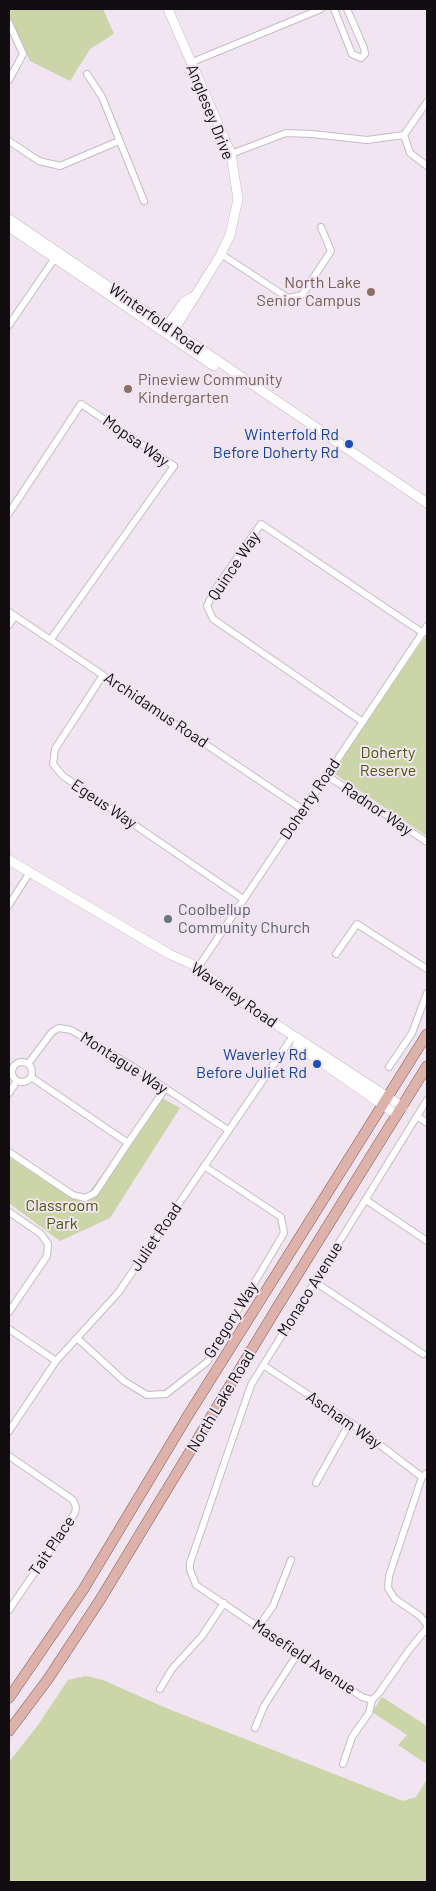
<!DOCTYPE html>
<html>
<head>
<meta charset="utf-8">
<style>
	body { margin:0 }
	#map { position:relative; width:436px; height:1891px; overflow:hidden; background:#f0e5f1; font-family:Barlow,sans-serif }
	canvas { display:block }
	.frame { position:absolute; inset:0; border:10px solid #110d11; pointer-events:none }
</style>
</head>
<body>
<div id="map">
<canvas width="436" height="1891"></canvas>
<div class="frame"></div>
</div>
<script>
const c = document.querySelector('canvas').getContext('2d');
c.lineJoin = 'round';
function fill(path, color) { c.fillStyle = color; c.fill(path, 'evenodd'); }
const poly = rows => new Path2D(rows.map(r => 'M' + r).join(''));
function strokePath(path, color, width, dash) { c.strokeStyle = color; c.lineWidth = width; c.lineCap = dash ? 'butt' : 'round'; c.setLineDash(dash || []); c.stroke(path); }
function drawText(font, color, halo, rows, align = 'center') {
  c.font = font + ' Barlow,sans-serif'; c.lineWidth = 4; c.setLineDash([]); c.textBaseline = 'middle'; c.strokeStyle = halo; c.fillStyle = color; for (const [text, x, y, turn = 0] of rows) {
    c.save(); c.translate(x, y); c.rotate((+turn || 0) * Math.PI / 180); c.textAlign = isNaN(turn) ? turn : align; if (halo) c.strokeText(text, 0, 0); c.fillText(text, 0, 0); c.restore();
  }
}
fill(poly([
	[9,9,103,9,114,34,90,49,70,81,30,61,9,16],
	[427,634,427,836,332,772],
	[162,1098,180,1108,110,1218,60,1241,9,1203,9,1157,65,1194,78,1200,90,1191,122,1147],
	[86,1676,103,1680,166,1708,403,1801,416,1797,427,1779,427,1882,9,1882,9,1762,38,1725,68,1680],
	[382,1697,427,1726,427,1764,398,1745,407,1735,372,1712]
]), '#cbd5a7');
const street = poly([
	[334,9,352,54,361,58,365,54,364,48,347,9],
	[9,23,23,54,9,80],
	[190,63,321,9],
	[87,74,102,97,144,201],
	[404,135,410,153,427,166],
	[9,141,39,161,60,166,119,141],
	[231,154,286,133,312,134,367,140,404,135,427,102],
	[221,254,288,298,302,295,331,251,321,227],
	[9,325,57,255],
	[9,513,81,404,174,466,51,639],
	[9,612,302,809],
	[9,625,15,616],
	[103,675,55,749,53,764,63,776,243,899],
	[363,722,213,619,207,606,214,591,261,524,423,633],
	[326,775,427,842],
	[9,905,30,872],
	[336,954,357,924,427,969],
	[195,972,427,626],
	'12 1072a10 10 0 1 1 20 0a10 10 0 1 1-20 0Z',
	[28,1064,52,1032,59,1028,71,1030,132,1066,228,1130],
	[389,1067,412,1033,427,993],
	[31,1077,128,1143,165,1089],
	[9,1093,17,1081],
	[427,1100,251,1385,190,1563,190,1570,196,1585,362,1697,372,1700,379,1693,409,1650,427,1628],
	[417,1116,427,1123],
	[9,1152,73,1195,85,1198,95,1193,128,1143],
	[366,1200,427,1241],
	[9,1212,41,1234,48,1244,47,1256,9,1312],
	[315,1282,423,1354],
	[9,1329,56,1361],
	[77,1338,124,1381,147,1395,166,1394,207,1362,284,1233,281,1217,204,1166],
	[263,1365,350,1422,422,1477],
	[9,1431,56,1361,118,1293,293,1036],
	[9,1456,73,1500,76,1507,75,1513,9,1610],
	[427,1473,422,1477,389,1576,388,1588,395,1599,420,1616,427,1625],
	[316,1483,350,1422],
	[259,1626,273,1606,291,1560],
	[160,1689,172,1669,202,1636,224,1603],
	[255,1728,264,1706,298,1653],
	[343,1764,352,1737,369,1713,372,1700]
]);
const secondary = poly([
	[168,9,231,154,238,199,230,235,221,254,171,335],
	[9,219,427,503],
	[9,227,214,366],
	[164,330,184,302,193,297],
	[9,860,169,954,198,967,237,999,403,1107],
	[297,1045,397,1115]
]);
const primary = poly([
	[9,1698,83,1590,187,1417,427,1034],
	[9,1731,48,1679,100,1600,278,1306,427,1066]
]);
strokePath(street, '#c5bbc6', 8);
strokePath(secondary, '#c5bbc6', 10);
strokePath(primary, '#875751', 11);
strokePath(street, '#fff', 6);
strokePath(secondary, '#fff', 9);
strokePath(primary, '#ddb2ab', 10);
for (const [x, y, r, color] of [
	[371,292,5,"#8d6e63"],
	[128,389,5,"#8d6e63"],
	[349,444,5,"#1a4fb4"],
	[168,919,5,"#6b7280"],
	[317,1064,5,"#1a4fb4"]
]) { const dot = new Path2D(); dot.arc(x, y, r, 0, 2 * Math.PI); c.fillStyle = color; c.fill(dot); strokePath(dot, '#f0e5f1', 2); }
drawText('16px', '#110d11', '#f0e5f1', [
	["Anglesey Drive",210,112,68],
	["Winterfold Road",156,319,35],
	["Mopsa Way",136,441,35],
	["Quince Way",234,566,-56],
	["Archidamus Road",156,710,34],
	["Doherty Road",310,799,-56],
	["Egeus Way",104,804,34],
	["Radnor Way",377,809,34],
	["Waverley Road",234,995,35],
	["Montague Way",124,1063,33],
	["Juliet Road",156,1237,-56],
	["Monaco Avenue",310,1289,-58],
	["Gregory Way",231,1320,-58],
	["North Lake Road",221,1401,-59],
	["Ascham Way",344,1420,35],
	["Tait Place",52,1546,-56],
	["Masefield Avenue",304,1657,34]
]);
drawText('16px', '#785e54', '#f0e5f1', [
	["North Lake",361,283],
	["Senior Campus",361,301],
	["Pineview Community",138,380,"left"],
	["Kindergarten",138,398,"left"]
], 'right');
drawText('16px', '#164399', '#f0e5f1', [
	["Winterfold Rd",339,435],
	["Before Doherty Rd",339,453],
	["Waverley Rd",307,1055],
	["Before Juliet Rd",307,1073]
], 'right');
drawText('16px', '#4c5703', '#f0e5f1', [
	["Doherty",388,753],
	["Reserve",388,771],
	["Classroom",62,1206],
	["Park",62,1224]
]);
drawText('16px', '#5b616d', '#f0e5f1', [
	["Coolbellup",178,910],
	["Community Church",178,928]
], 'left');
</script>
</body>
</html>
